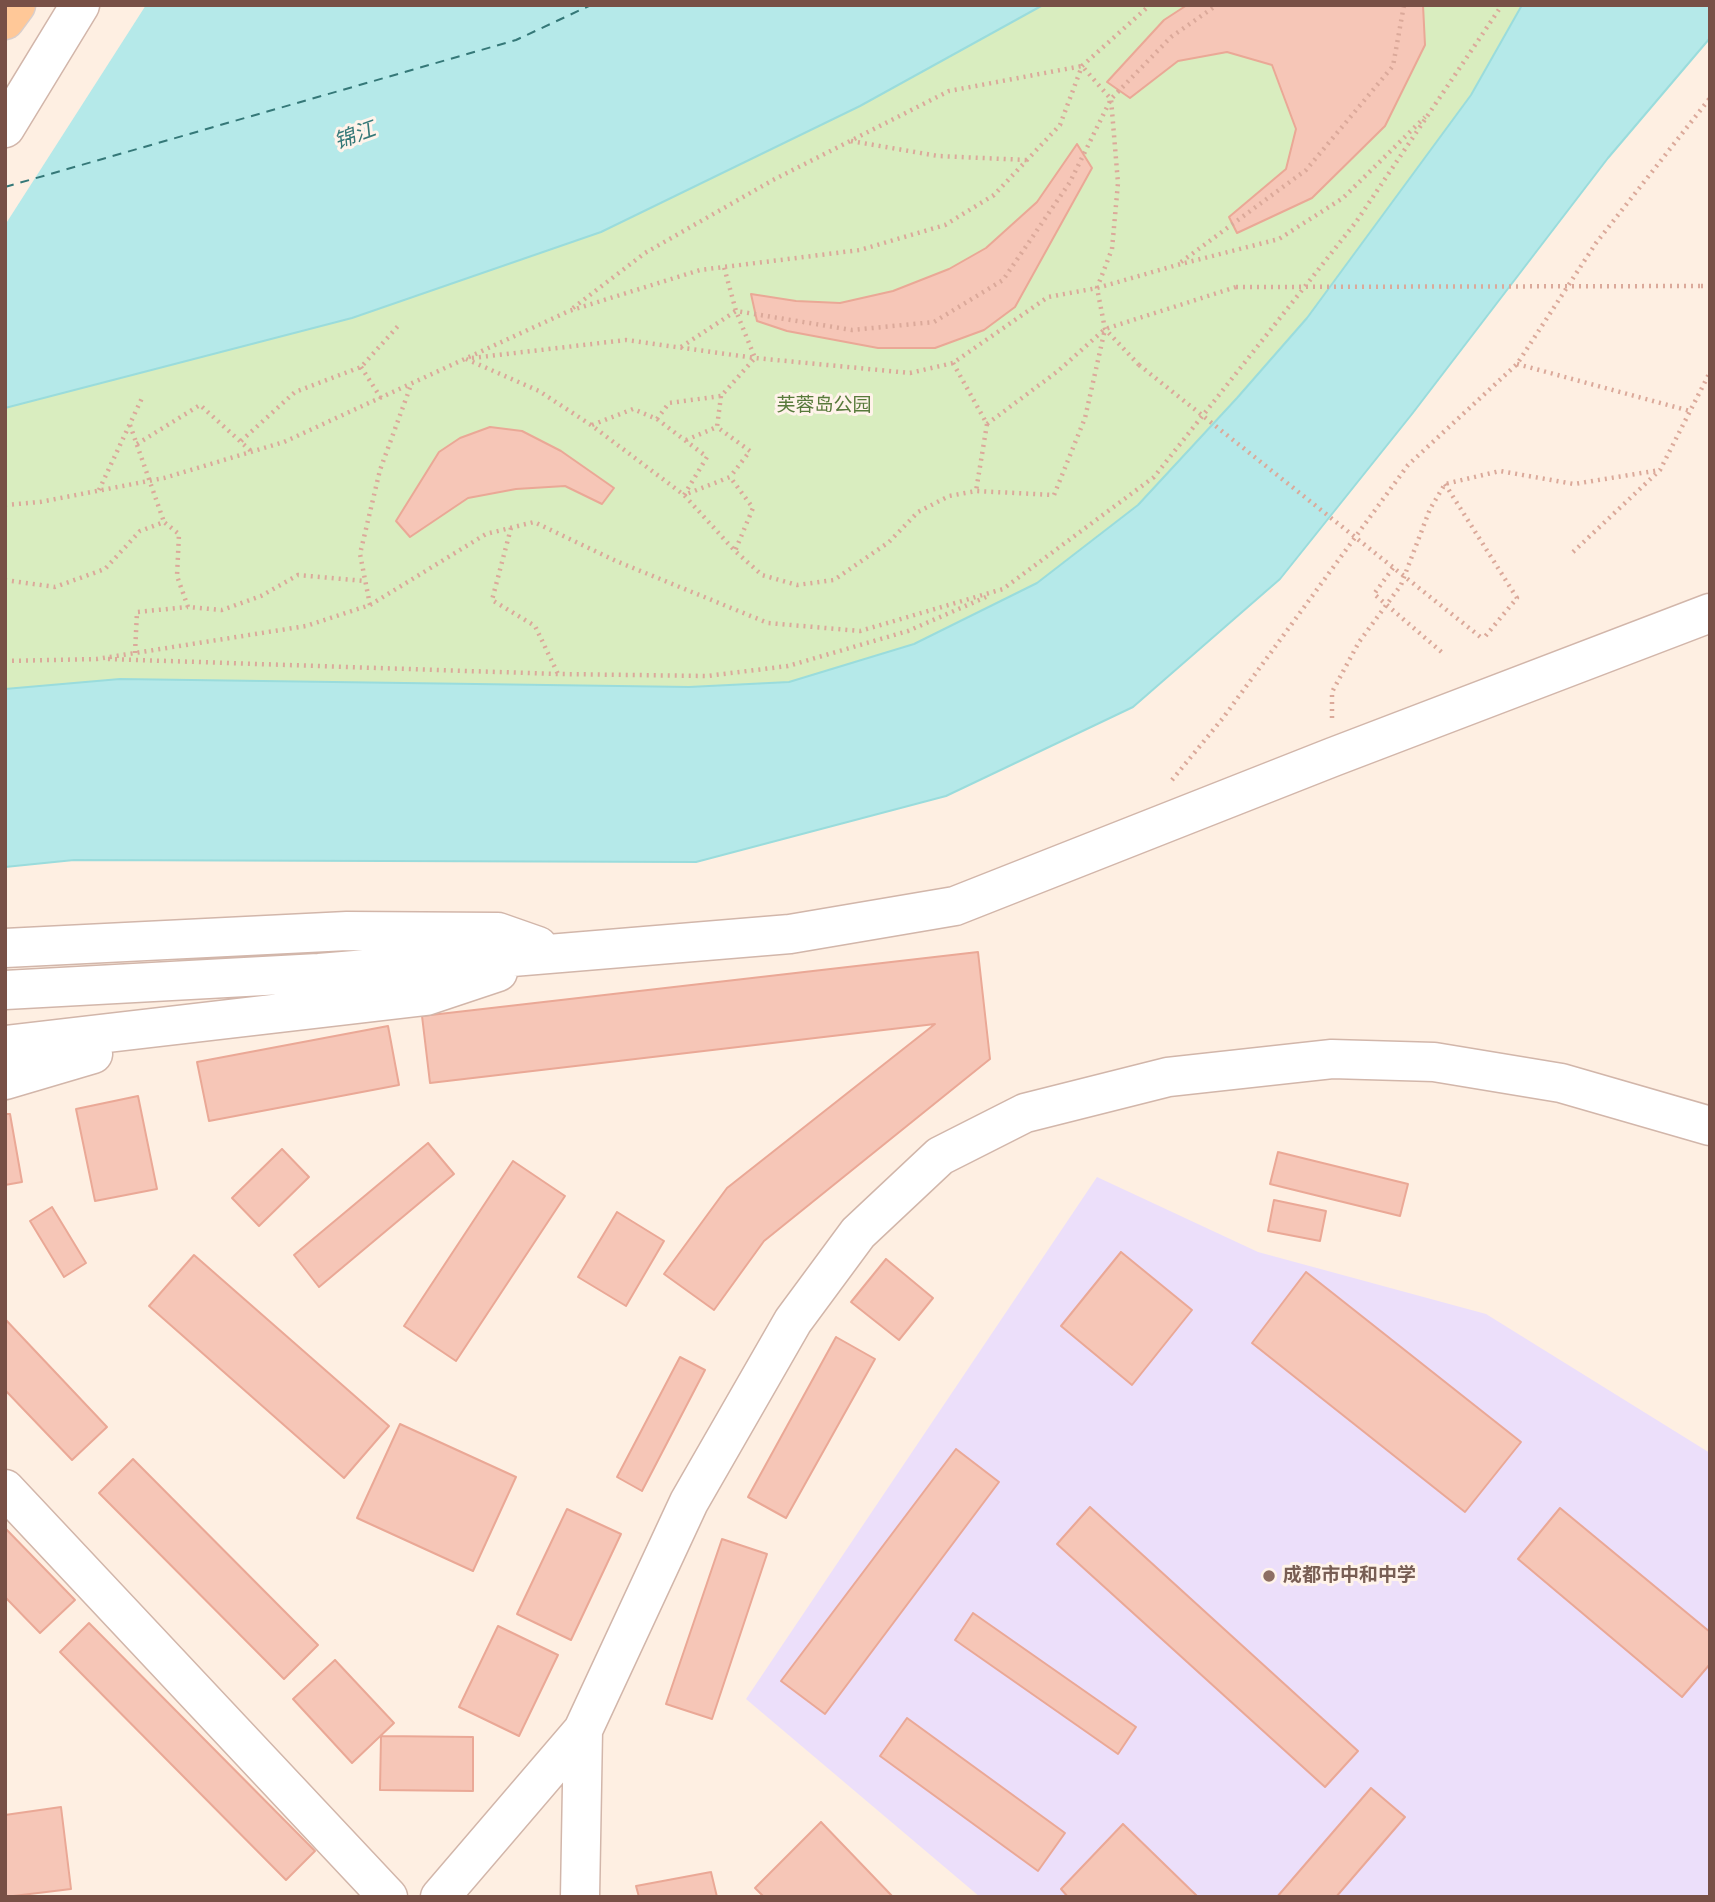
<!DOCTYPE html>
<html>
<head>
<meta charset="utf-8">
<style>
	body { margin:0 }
	#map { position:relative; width:1715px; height:1902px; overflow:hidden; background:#feefe2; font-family:"IBM Plex Sans",sans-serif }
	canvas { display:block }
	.frame { position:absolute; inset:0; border:7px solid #785046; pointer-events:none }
</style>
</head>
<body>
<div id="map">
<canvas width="1715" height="1902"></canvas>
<div class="frame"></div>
</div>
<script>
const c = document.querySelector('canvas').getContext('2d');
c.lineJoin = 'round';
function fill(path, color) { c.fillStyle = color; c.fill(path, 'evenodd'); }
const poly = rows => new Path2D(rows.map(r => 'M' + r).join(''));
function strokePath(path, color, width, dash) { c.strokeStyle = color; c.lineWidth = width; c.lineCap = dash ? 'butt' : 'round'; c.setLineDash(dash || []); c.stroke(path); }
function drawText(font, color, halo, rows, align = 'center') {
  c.font = font + ' "IBM Plex Sans","Noto Sans SC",sans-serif'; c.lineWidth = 6; c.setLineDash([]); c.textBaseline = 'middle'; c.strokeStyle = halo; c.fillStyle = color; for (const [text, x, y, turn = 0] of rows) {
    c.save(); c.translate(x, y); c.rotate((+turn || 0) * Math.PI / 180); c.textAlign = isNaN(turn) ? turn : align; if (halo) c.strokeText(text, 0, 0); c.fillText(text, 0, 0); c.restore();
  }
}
fill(poly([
	[1097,1177,1258,1252,1486,1314,1710,1453,1710,1897,980,1897,746,1699]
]), '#ecdffa');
fill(poly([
	[1043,5,1522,5,1471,95,1307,318,1237,398,1138,505,1037,583,914,644,789,682,689,687,120,679,5,689,5,408,352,318,860,106]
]), '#d9edbf');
const water = poly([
	[30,5,1043,5,860,106,601,232,352,318,5,408,5,14,30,5],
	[1522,5,1710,5,1710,38,1608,158,1412,414,1280,579,1133,707,946,796,696,862,74,860,5,867,5,689,120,679,689,687,789,682,914,644,1037,583,1138,505,1237,398,1307,318,1471,95,1522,5]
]);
fill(water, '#b5e9e9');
strokePath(water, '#9adcdc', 2);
fill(poly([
	[20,5,146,5,5,225,5,10]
]), '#feefe2');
strokePath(poly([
	[5,187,516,40,591,5]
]), '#357878', 2, [9, 7]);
const building = poly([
	[1187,5,1423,5,1425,45,1385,126,1312,198,1237,233,1229,217,1286,169,1296,129,1272,65,1227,52,1178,61,1130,98,1107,82,1164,20,1187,5],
	[1077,144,1092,168,1015,307,984,330,935,348,878,348,787,331,757,321,751,294,796,301,840,303,893,291,949,269,986,248,1037,202,1077,144],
	[490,427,522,431,561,451,614,488,602,504,565,486,516,489,468,498,410,537,396,521,439,452,460,438,490,427],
	[978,952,990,1059,764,1241,714,1310,664,1274,727,1188,935,1024,430,1083,422,1016,978,952],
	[388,1026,399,1085,209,1121,197,1062,388,1026],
	[138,1096,157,1189,95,1201,76,1109,138,1096],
	[5,1114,10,1114,22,1182,5,1185,5,1114],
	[428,1143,454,1174,319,1287,294,1255,428,1143],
	[282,1149,309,1177,259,1226,232,1198,282,1149],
	[1278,1152,1408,1184,1400,1216,1270,1184,1278,1152],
	[513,1161,565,1196,456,1361,404,1326,513,1161],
	[1274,1200,1326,1211,1320,1241,1268,1231,1274,1200],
	[52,1207,86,1263,64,1277,30,1221,52,1207],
	[617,1212,664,1241,626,1306,578,1277,617,1212],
	[1121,1252,1192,1310,1132,1385,1061,1326,1121,1252],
	[194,1255,389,1426,344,1478,149,1306,194,1255],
	[886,1259,933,1298,899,1340,851,1302,886,1259],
	[1306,1272,1521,1442,1465,1512,1252,1343,1306,1272],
	[5,1319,107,1427,72,1460,5,1390,5,1319],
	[836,1337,875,1359,786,1518,748,1497,836,1337],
	[680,1357,705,1370,642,1491,617,1477,680,1357],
	[400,1424,516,1477,473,1571,357,1518,400,1424],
	[956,1449,999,1482,825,1714,781,1681,956,1449],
	[133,1459,318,1645,284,1679,99,1493,133,1459],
	[1090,1507,1358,1751,1325,1787,1057,1544,1090,1507],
	[1560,1508,1710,1632,1710,1664,1682,1697,1518,1559,1560,1508],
	[567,1509,621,1534,571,1640,517,1614,567,1509],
	[5,1528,75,1600,40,1633,5,1597,5,1528],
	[722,1539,767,1554,712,1719,666,1704,722,1539],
	[973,1613,1136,1727,1118,1754,955,1640,973,1613],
	[89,1623,315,1851,286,1880,60,1652,89,1623],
	[498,1626,558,1655,519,1736,459,1707,498,1626],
	[335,1660,394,1723,352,1763,293,1699,335,1660],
	[907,1718,1065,1833,1038,1871,880,1756,907,1718],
	[381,1736,473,1737,473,1791,380,1790,381,1736],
	[1371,1788,1405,1817,1336,1897,1277,1897,1371,1788],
	[61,1807,71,1889,5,1897,5,1815,61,1807],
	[821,1822,893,1897,764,1897,755,1888,821,1822],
	[1123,1824,1198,1897,1068,1897,1061,1889,1123,1824],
	[711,1872,717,1897,639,1897,636,1886,711,1872]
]);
fill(building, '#f6c6b7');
strokePath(building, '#eaa896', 2);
const minor = poly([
	[5,128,80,5],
	[5,948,347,931,498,932,538,946],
	[5,990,319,973,790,934,955,906,1333,757,1710,613],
	[5,1045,426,996,498,972],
	[5,1080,93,1054],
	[5,1489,388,1897],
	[440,1897,583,1730,689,1502,793,1321,858,1233,940,1156,1025,1113,1168,1077,1332,1059,1434,1062,1561,1083,1710,1126],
	[580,1897,583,1730]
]);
const major = poly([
	[5,20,16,5]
]);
strokePath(minor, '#d2b6aa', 41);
strokePath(major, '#d9cecb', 41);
strokePath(poly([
	[851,141,938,156,1027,160],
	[1181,262,1306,170,1393,66,1404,5],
	[1701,286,1710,286],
	[573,308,645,253,773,180,949,91,1082,66,1111,99,1118,183,1112,249,1097,288,1105,329,1139,365],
	[681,347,736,311,852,330,934,322,1003,280,1070,182,1111,99,1171,37,1217,5],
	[472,358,626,340,755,358,910,373,953,363,1048,297,1097,288,1177,265,1279,239,1343,198,1425,117],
	[466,359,539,391,591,425,684,495,735,551,762,575,797,585,834,580,889,542,918,512,949,496,976,491,1054,495,1085,418,1105,329],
	[953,363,987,424,976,491],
	[1517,364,1690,411],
	[361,367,381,398],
	[721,396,717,427,750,451,730,477],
	[657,419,707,457,684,495,730,477,753,508,735,551],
	[987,424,1058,371,1105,329,1236,287],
	[130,425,164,522],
	[592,425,633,409,657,419,669,403,721,396,755,358,736,311,724,267],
	[686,440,717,427],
	[241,441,295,392,361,367,399,325],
	[137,444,200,405,252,452],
	[1445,484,1517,598,1483,639],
	[99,490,142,398],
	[5,505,40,502,164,478,284,442,569,311,700,270,860,250,945,225,994,195,1060,125,1082,66,1150,5],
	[511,528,492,600,535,626,558,674],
	[1573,552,1660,470,1710,372],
	[5,580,55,587,105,569,140,531,164,522,179,534,177,576,188,607,222,610,261,596,298,575,365,581],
	[370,605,360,554,380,470,411,385],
	[135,653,137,612,188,607],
	[108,659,558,674,707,676,788,666,908,631,986,597],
	[5,661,97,659,306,626,370,605,486,534,534,522,616,561,768,623,860,631,1003,589,1154,477,1356,222,1502,5],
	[1332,718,1332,692,1359,642,1401,585,1430,509,1445,484,1500,471,1574,484,1660,470],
	[1172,780,1223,718,1408,465,1517,364,1596,243,1710,98]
]), '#dba99a', 4.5, [2, 5]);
strokePath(minor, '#fff', 38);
strokePath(major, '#ffc898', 38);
strokePath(poly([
	[1236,287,1701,286],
	[1139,365,1483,639],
	[1393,568,1374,594,1445,655]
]), '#dba99a', 4.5, [2, 5]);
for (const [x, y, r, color] of [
	[1269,1576,7,"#8d6e63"]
]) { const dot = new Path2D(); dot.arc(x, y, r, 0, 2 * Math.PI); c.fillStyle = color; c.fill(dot); strokePath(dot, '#fff3ea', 2.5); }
drawText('19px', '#587a3b', '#fff3ea', [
	["芙蓉岛公园",824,406]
]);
drawText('bold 19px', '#785e54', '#fff3ea', [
	["成都市中和中学",1283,1576]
], 'left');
drawText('italic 21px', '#357878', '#fff3ea', [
	["锦江",355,136,-20]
]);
</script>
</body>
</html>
